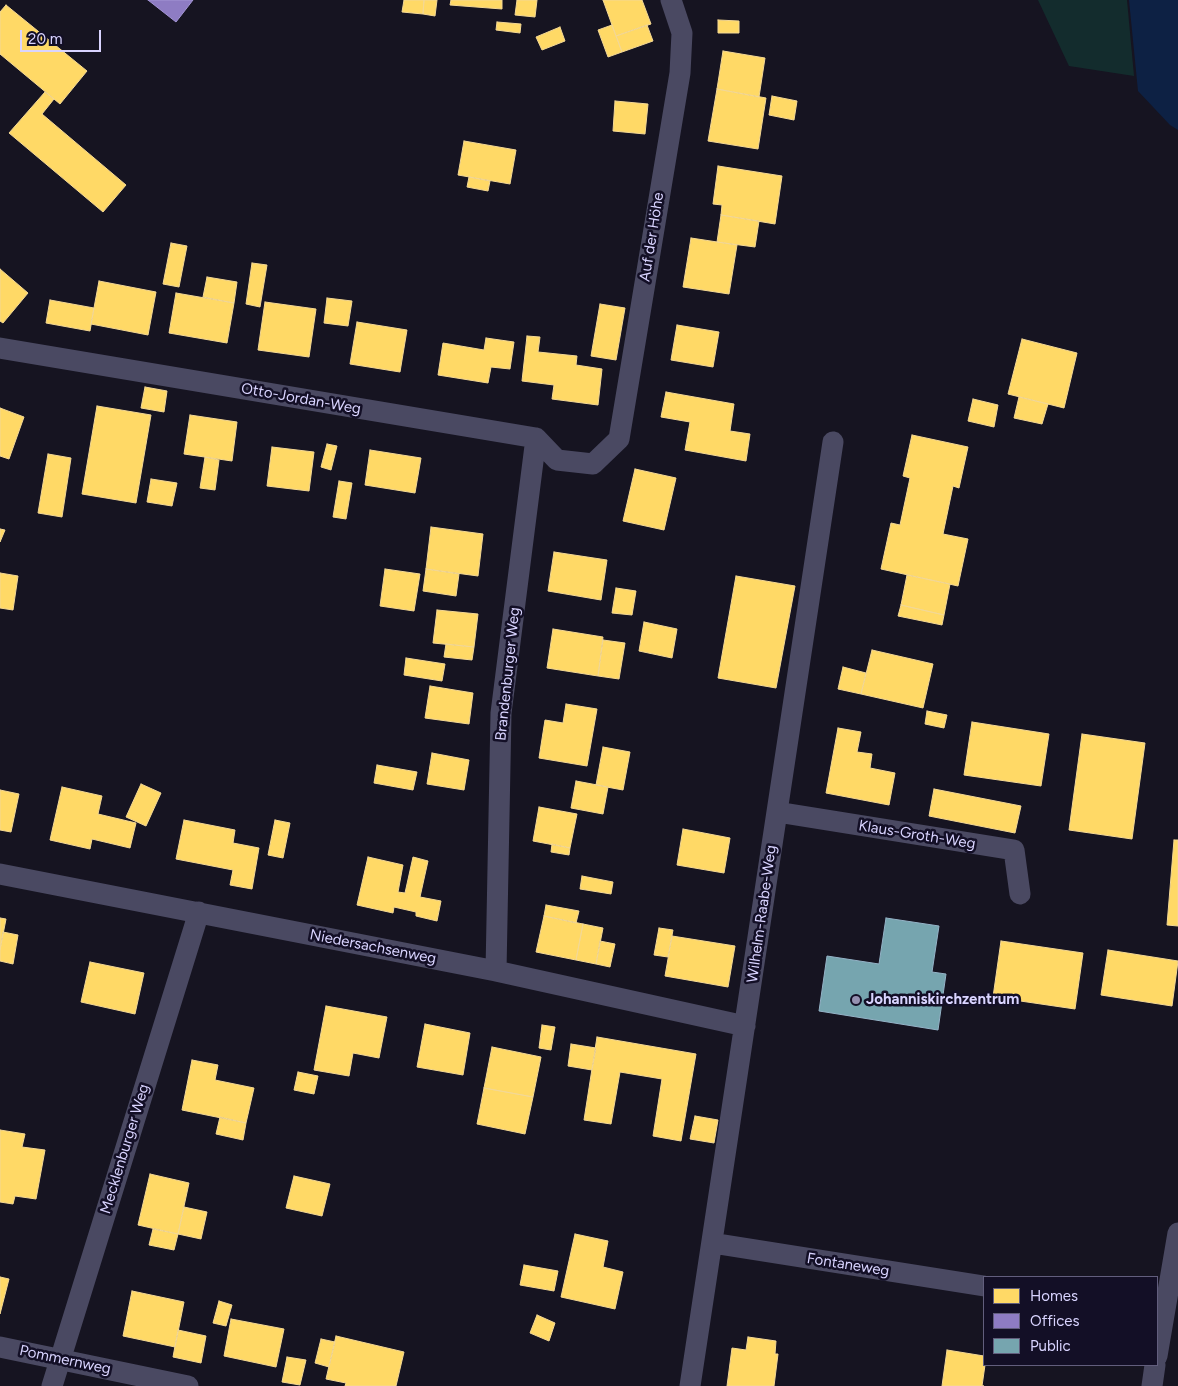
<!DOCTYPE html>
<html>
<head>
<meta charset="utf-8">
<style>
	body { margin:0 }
	#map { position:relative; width:1178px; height:1386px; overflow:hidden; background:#161421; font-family:Figtree,sans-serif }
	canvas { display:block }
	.legend { position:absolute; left:983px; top:1276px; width:175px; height:90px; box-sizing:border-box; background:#130f26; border:1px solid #625e7d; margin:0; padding:6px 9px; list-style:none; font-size:15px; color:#d9d4ff }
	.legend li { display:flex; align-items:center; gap:10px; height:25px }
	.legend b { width:25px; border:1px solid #625e7d }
	.scale { position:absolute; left:20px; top:30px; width:81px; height:22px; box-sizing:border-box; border:2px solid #d9d4ff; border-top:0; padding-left:6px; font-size:15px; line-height:18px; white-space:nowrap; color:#d9d4ff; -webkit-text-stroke:4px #130f26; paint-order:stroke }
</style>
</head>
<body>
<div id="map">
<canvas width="1178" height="1386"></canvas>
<ul class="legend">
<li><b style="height:14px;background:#ffd966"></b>Homes</li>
<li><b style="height:14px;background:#8e7cc3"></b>Offices</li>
<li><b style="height:14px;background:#76a5af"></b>Public</li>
</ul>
<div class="scale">20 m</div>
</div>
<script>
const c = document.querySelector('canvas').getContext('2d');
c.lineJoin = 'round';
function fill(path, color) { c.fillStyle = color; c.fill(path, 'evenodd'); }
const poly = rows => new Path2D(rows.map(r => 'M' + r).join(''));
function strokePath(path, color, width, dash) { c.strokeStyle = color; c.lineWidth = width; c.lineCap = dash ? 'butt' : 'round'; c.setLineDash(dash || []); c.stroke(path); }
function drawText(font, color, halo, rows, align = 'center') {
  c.font = font + ' Figtree,sans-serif'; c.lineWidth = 5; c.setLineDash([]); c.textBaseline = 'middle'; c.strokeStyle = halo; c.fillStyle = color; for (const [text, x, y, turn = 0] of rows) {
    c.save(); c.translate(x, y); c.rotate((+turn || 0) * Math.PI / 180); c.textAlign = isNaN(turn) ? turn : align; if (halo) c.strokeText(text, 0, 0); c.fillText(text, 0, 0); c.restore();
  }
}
fill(poly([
	[1038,0,1127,0,1134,76,1069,66]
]), '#132c2d');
fill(poly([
	[1129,0,1178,0,1178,130,1170,125,1138,91]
]), '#0d2144');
const homes = poly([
	[404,0,424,0,423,14,402,12,404,0],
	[424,0,437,0,435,16,423,14,424,0],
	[451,0,502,0,502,9,450,5,451,0],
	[517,0,537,0,535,17,515,15,517,0],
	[603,0,642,0,651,24,616,36,603,0],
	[6,5,87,71,60,104,0,54,0,12,6,5],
	[718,20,739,21,739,33,718,33,718,20],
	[497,22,521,24,520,33,496,30,497,22],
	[612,25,622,52,608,57,598,30,612,25],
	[647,25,653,41,622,52,616,36,647,25],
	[560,27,565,41,542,50,536,37,560,27],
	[723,51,765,58,759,97,717,89,723,51],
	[717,89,766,98,758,149,708,141,717,89],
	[45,92,54,99,42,114,126,185,103,212,9,133,45,92],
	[772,96,797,101,794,120,769,115,772,96],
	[615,101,648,104,645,134,613,131,615,101],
	[464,141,516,150,510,184,458,175,464,141],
	[718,166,782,176,775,224,721,215,722,205,713,204,718,166],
	[469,177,490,181,488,191,467,187,469,177],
	[721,215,759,221,755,247,717,242,721,215],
	[691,238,737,245,729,294,683,287,691,238],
	[171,243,187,246,179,287,163,284,171,243],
	[252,263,267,265,260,307,246,304,252,263],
	[0,269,28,293,3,323,0,321,0,269],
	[207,277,237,282,234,303,203,297,207,277],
	[99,281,156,292,148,335,91,324,99,281],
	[176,293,234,303,227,343,169,333,176,293],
	[327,298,352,301,348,326,324,323,327,298],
	[50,300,94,308,90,331,46,323,50,300],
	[265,302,316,309,309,357,258,350,265,302],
	[600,304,625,308,616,360,591,356,600,304],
	[357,322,407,330,400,372,350,364,357,322],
	[677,325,719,332,713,367,671,360,677,325],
	[527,336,540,337,538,352,577,356,576,365,602,369,598,405,552,399,554,385,522,381,527,336],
	[486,338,514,342,510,369,491,367,488,383,438,375,443,343,484,350,486,338],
	[1022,339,1077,353,1064,408,1008,394,1022,339],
	[145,387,167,391,164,412,141,408,145,387],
	[666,392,734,404,730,431,750,434,746,461,685,450,690,422,661,417,666,392],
	[1019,397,1048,404,1042,424,1014,418,1019,397],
	[973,399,998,405,994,427,968,421,973,399],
	[97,406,151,415,136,503,82,494,97,406],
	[0,408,24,417,9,459,0,456,0,408],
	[190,415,237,422,232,461,184,454,190,415],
	[912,435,968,447,959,488,953,486,943,534,968,539,958,586,881,569,891,523,900,525,910,478,903,476,912,435],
	[327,444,337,446,331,470,321,467,327,444],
	[272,447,314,452,309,491,267,486,272,447],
	[370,450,421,458,415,493,365,485,370,450],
	[48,454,71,458,62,517,38,513,48,454],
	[205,457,219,460,215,490,200,488,205,457],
	[635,469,676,478,664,530,623,521,635,469],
	[151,479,177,483,172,506,147,502,151,479],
	[339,481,352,483,346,519,333,517,339,481],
	[431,527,483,534,478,576,426,569,431,527],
	[0,529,5,530,0,542,0,529],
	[554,552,607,560,601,600,548,591,554,552],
	[385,569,420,574,414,611,380,606,385,569],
	[426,569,459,574,456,596,423,591,426,569],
	[0,573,18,576,13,610,0,608,0,573],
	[907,575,950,584,944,615,901,605,907,575],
	[736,576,795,586,776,688,718,678,736,576],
	[616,588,636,591,632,615,612,613,616,588],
	[901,605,944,615,942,625,898,616,901,605],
	[437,610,478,614,474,647,433,643,437,610],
	[644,622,677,629,672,658,639,651,644,622],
	[553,629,603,637,598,676,547,668,553,629],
	[603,640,625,643,619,679,598,676,603,640],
	[446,644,474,647,472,660,444,657,446,644],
	[872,650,933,664,923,708,861,694,872,650],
	[406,658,445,664,442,681,404,675,406,658],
	[843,667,866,673,861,694,838,689,843,667],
	[430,686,473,693,469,724,425,718,430,686],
	[566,704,597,709,587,766,539,758,545,720,563,723,566,704],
	[927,711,947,715,944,728,925,724,927,711],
	[972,722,1049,734,1041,786,964,775,972,722],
	[838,728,861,732,857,752,872,754,870,768,895,773,889,805,826,793,838,728],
	[1082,734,1145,743,1132,839,1069,830,1082,734],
	[603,747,630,752,623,790,596,785,603,747],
	[432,753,469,760,464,790,427,784,432,753],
	[377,765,417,772,413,790,374,783,377,765],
	[576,781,608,787,603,814,571,808,576,781],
	[141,784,161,793,146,826,126,817,141,784],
	[62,787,102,796,98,814,136,823,130,848,92,839,90,849,50,840,62,787],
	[934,789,1021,806,1015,833,929,816,934,789],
	[0,790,19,794,11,832,0,830,0,790],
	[539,807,577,814,570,848,533,841,539,807],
	[184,820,235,830,233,843,259,848,252,889,230,885,233,870,176,859,184,820],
	[275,820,290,823,283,858,268,855,275,820],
	[683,829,730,838,724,873,677,865,683,829],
	[1174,840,1178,840,1178,926,1167,925,1174,840],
	[552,844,570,848,569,855,551,852,552,844],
	[368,857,403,865,398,892,405,893,413,857,428,861,420,897,441,901,437,921,416,916,416,912,394,907,393,913,357,905,368,857],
	[582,876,613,882,611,894,580,889,582,876],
	[546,905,579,911,576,923,544,916,546,905],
	[544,916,583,924,576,960,536,952,544,916],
	[0,918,6,919,0,950,0,918],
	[583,924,603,928,596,964,576,960,583,924],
	[659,928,673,930,668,957,654,955,659,928],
	[3,932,18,935,13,964,0,961,0,950,3,932],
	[672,936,735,946,728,987,665,976,672,936],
	[600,941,615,944,610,967,596,964,600,941],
	[1001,941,1083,953,1075,1009,993,997,1001,941],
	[1108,950,1178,961,1172,1006,1101,995,1108,950],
	[90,962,144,973,135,1014,81,1002,90,962],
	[326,1006,387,1017,379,1058,353,1053,349,1076,314,1070,326,1006],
	[425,1024,470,1033,463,1075,417,1067,425,1024],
	[542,1025,555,1027,551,1050,539,1048,542,1025],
	[597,1037,696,1054,681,1141,653,1136,662,1079,620,1072,611,1124,584,1120,597,1037],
	[571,1044,596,1048,592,1070,568,1066,571,1044],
	[492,1047,541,1057,533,1097,484,1088,492,1047],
	[192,1060,218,1065,215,1080,254,1088,246,1123,182,1110,192,1060],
	[298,1072,318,1076,314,1094,294,1090,298,1072],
	[484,1088,533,1097,525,1134,477,1124,484,1088],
	[695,1116,718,1120,714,1143,690,1139,695,1116],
	[220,1117,246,1123,243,1140,216,1134,220,1117],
	[0,1130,25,1134,22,1147,45,1150,36,1199,15,1196,13,1204,0,1202,0,1130],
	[150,1174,189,1183,178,1234,138,1225,150,1174],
	[294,1176,330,1184,322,1216,286,1208,294,1176],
	[184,1207,207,1212,201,1239,178,1234,184,1207],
	[153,1229,178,1234,174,1250,149,1245,153,1229],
	[575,1234,608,1241,603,1267,623,1272,615,1309,561,1297,575,1234],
	[524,1265,558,1271,554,1291,520,1285,524,1265],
	[0,1277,9,1279,0,1314,0,1277],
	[132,1291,184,1302,175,1347,123,1336,132,1291],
	[219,1301,232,1305,226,1326,213,1323,219,1301],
	[537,1315,555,1323,549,1341,530,1333,537,1315],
	[231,1319,284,1329,276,1367,224,1356,231,1319],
	[178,1330,206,1336,201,1363,173,1357,178,1330],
	[336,1336,404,1352,396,1386,345,1386,346,1383,326,1379,336,1336],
	[748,1337,776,1341,775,1354,778,1354,774,1386,727,1386,732,1348,746,1350,748,1337],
	[321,1339,335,1342,329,1367,315,1363,321,1339],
	[947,1350,984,1356,985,1365,982,1386,984,1386,942,1386,947,1350],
	[287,1357,306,1360,300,1385,282,1382,287,1357]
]);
fill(homes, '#ffd966');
strokePath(homes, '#f4d894', 1);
const offices = poly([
	[148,0,193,0,176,22,148,0]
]);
fill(offices, '#8e7cc3');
strokePath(offices, '#a496d5', 1);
const public = poly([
	[886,918,939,926,932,972,946,974,938,1030,819,1011,827,956,879,964,886,918]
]);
fill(public, '#76a5af');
strokePath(public, '#94b3c7', 1);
strokePath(poly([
	[0,348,536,438,557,460,593,464,619,439,680,73,682,33,671,0],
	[777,812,1014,850,1020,894],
	[0,874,496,971,745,1026],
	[496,971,501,713,536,438],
	[712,1243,984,1286],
	[0,1347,188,1386],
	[1157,1356,1178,1233],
	[52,1386,199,912],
	[690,1386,833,442],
	[1152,1386,1155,1365]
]), '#4a4962', 21);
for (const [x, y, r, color] of [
	[856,1000,5,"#9591b1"]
]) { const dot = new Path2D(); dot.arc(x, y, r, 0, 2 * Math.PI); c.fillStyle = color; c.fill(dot); strokePath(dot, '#130f26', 2); }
drawText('15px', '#d9d4ff', '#130f26', [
	["Auf der Höhe",652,237,-81],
	["Otto-Jordan-Weg",301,399,10],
	["Brandenburger Weg",508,674,-84],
	["Klaus-Groth-Weg",917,835,9],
	["Wilhelm-Raabe-Weg",762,914,-82],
	["Niedersachsenweg",373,947,11],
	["Mecklenburger Weg",125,1149,-73],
	["Fontaneweg",848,1265,9],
	["Pommernweg",65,1360,12]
]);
drawText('bold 15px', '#d9d4ff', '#130f26', [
	["Johanniskirchzentrum",866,1000]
], 'left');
</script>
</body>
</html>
